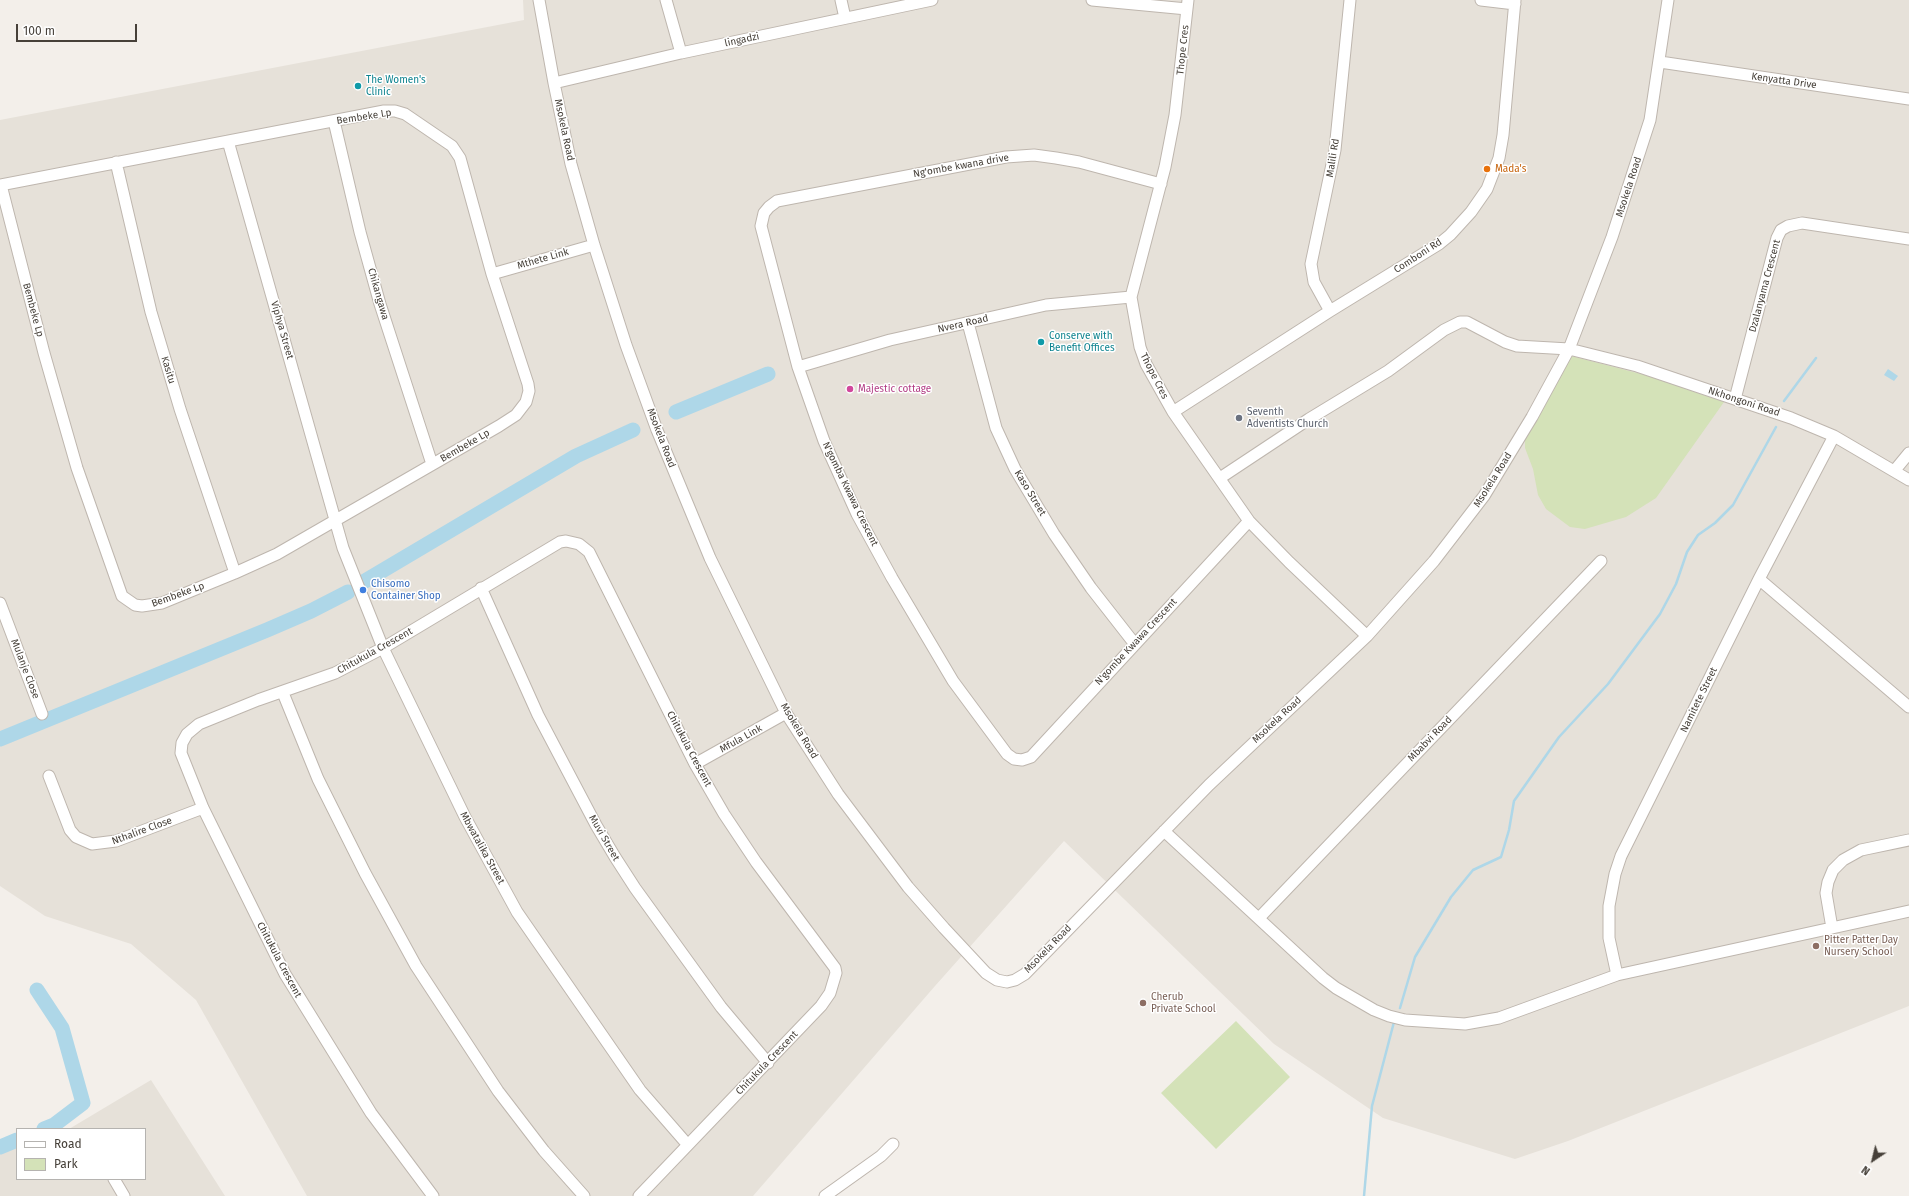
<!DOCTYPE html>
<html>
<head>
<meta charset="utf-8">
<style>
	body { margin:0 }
	#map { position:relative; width:1909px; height:1196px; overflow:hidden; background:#f3efea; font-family:"Fira Sans",sans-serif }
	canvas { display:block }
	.legend { position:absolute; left:16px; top:1128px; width:130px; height:52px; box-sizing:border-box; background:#fff; border:1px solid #b5b3b0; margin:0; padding:5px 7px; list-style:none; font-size:12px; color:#464039 }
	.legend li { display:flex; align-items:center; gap:8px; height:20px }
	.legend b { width:20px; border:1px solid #b5b3b0 }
	.north { position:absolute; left:1853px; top:1140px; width:40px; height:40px; -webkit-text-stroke:3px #fff; paint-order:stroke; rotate:215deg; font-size:11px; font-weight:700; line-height:16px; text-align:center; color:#464039 }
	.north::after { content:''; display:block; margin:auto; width:14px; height:18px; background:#464039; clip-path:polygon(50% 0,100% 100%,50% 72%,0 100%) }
	.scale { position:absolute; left:16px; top:24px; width:121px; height:18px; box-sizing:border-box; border:2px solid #464039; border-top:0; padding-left:5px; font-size:12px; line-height:14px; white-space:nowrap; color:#464039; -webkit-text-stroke:3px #fff; paint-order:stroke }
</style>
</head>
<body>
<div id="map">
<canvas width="1909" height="1196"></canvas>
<ul class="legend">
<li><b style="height:5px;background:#fff"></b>Road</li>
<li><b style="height:11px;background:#d4e2b8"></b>Park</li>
</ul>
<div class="north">N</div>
<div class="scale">100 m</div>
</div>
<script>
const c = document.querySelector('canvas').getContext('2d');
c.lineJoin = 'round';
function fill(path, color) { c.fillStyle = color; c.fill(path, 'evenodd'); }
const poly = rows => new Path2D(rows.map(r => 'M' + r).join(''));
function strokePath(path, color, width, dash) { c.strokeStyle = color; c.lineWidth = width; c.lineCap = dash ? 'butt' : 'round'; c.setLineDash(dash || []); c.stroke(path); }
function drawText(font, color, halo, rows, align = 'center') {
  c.font = font + ' "Fira Sans",sans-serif'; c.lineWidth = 3; c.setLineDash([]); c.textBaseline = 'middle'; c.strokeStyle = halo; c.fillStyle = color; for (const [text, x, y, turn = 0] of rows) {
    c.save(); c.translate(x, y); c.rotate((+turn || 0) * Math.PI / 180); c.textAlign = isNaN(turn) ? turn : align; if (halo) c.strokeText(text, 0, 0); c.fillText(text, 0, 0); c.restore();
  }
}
fill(poly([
	[523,0,1909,0,1909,1006,1568,1141,1515,1159,1383,1118,1274,1044,1064,841,935,986,753,1196,307,1196,196,1000,131,944,45,916,0,886,0,120,524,20],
	[151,1080,225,1196,0,1196,0,1151,17,1146,17,1179,145,1179,145,1129,69,1129]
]), '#e6e1d9');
fill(poly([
	[1571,356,1645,375,1724,402,1656,498,1626,517,1585,529,1570,527,1546,509,1538,495,1533,469,1525,448,1525,440],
	[1236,1021,1290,1077,1216,1149,1161,1093]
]), '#d4e2b8');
fill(poly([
	[1888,369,1898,376,1894,381,1884,375]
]), '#aed7e8');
strokePath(poly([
	[1784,401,1816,358],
	[1400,1008,1415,957,1451,897,1473,870,1501,857,1509,830,1514,801,1559,737,1608,684,1660,614,1676,584,1687,552,1698,535,1715,523,1733,505,1776,427],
	[1364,1196,1372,1106,1394,1022]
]), '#aed7e8', 2.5);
strokePath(poly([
	[676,412,768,374],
	[365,581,576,456,633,430],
	[0,739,267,630,311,611,348,592],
	[37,990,62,1028,83,1103,54,1125,44,1129],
	[0,1147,17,1140]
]), '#aed7e8', 15);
const minor = poly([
	[539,0,554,83,571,164,594,245,626,345,657,430,710,558,786,713,838,794,908,887,944,928,986,973,997,980,1007,982,1015,980,1025,974,1209,785,1367,636,1434,561,1484,496,1532,417,1569,349,1612,237,1650,120,1668,0],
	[666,0,681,53],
	[841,0,845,18],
	[1092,0,1187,9],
	[1188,0,1175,115,1165,167,1131,297,1140,347,1146,364,1173,412,1249,521,1289,562,1367,636],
	[1481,0,1515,4],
	[1660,62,1909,99],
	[554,83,681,53,932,0],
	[334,121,360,232,380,304,432,464],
	[228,141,343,548,383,648,465,817,517,912,640,1090,687,1144],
	[116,162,151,312,180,409,235,573],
	[1161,184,1079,162,1056,158,1034,155,1006,157,777,201,769,207,764,213,761,226,798,367,824,441,857,514,892,578,953,681,1007,754,1014,759,1022,760,1031,757,1249,521],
	[0,185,384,111,395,111,405,114,452,146,460,158,492,274,528,384,529,391,526,402,516,415,499,426,277,554,235,573,162,603,142,606,135,605,122,596,77,468,44,353,1,185],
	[492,274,594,245],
	[1330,311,1314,282,1311,264,1335,150,1350,0],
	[968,323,996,428,1015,469,1054,534,1091,588,1134,643],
	[798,367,890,340,1046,305,1131,297],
	[1735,399,1777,238,1781,230,1788,226,1802,223,1909,239],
	[1173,412,1330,311,1439,244,1450,235,1471,212,1487,189,1499,158,1503,135,1515,0],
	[1895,470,1909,453],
	[1220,478,1309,419,1388,371,1444,330,1460,322,1467,322,1505,342,1517,346,1569,349,1637,366,1791,418,1834,436,1909,480],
	[1759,579,1909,707],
	[481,588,538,715,596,825,615,857,635,888,721,1007,768,1063],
	[0,603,42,714],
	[283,693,318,779,365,873,416,966,498,1091,544,1151,584,1196],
	[695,764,786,713],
	[49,776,70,830,76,837,92,844,116,841,203,808],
	[1164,831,1323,978,1336,988,1374,1010,1389,1016,1405,1020,1465,1024,1499,1018,1617,975,1909,911],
	[1259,918,1601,561],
	[1832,928,1826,893,1828,882,1833,870,1843,860,1861,850,1909,840],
	[1617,975,1609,938,1609,906,1615,874,1621,856,1759,579,1834,436],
	[114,1179,124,1196],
	[433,1196,371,1113,285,974,203,808,181,753,182,743,187,734,199,724,258,700,335,673,383,648,560,542,566,541,579,544,589,552,695,764,724,814,756,862,835,968,836,973,830,993,821,1006,639,1196],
	[825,1196,881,1156,893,1144]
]);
strokePath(minor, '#beb6ae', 13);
strokePath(minor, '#fff', 11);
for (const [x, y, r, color] of [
	[358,86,4,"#0f9aa8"],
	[1487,169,4,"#e8710a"],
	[1041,342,4,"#0f9aa8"],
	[850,389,4,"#d1479c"],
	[1239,418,4,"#6b7280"],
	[363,590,4,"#3f7fe0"],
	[1816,946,4,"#8d6e63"],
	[1143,1003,4,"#8d6e63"]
]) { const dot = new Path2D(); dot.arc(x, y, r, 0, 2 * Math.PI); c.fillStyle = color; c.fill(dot); strokePath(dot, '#fff', 1.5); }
drawText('10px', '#464039', '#fff', [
	["lingadzi",742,40,-12],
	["Thope Cres",1183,50,-84],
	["Kenyatta Drive",1784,81,8],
	["Bembeke Lp",364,117,-9],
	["Msokela Road",564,130,78],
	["Malili Rd",1333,158,-81],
	["Ng'ombe kwana drive",961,166,-10],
	["Msokela Road",1629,187,-72],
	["Comboni Rd",1418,256,-33],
	["Mthete Link",543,259,-16],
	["Dzalanyama Crescent",1765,286,-75],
	["Chikangawa",378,294,74],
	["Bembeke Lp",33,310,75],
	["Nvera Road",963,324,-13],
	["Viphya Street",282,330,74],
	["Kasitu",168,370,73],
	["Thope Cres",1154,376,63],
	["Nkhongoni Road",1744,402,18],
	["Msokela Road",661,438,69],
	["Bembeke Lp",465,446,-30],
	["Msokela Road",1493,480,-58],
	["Kaso Street",1030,493,59],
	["N'gomba Kwawa Crescent",850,494,64],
	["Bembeke Lp",178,595,-20],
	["N'gombe Kwawa Crescent",1136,642,-47],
	["Chitukula Crescent",375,651,-29],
	["Mulanje Close",25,669,69],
	["Namitete Street",1699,700,-64],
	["Msokela Road",1277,720,-43],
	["Msokela Road",799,731,59],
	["Mfula Link",741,739,-29],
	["Mbabvi Road",1430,739,-46],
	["Chitukula Crescent",689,749,62],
	["Nthalire Close",142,831,-20],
	["Muvi Street",604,838,60],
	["Mbwatalika Street",482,848,61],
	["Msokela Road",1048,949,-46],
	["Chitukula Crescent",279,960,62],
	["Chitukula Crescent",767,1063,-46]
]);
drawText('10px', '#0d838f', '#fff', [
	["The Women's",366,80],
	["Clinic",366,92],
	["Conserve with",1049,336],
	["Benefit Offices",1049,348]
], 'left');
drawText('10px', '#c56008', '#fff', [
	["Mada's",1495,169]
], 'left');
drawText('10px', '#b23c85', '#fff', [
	["Majestic cottage",858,389]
], 'left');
drawText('10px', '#5b616d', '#fff', [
	["Seventh",1247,412],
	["Adventists Church",1247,424]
], 'left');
drawText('10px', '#366cbe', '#fff', [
	["Chisomo",371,584],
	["Container Shop",371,596]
], 'left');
drawText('10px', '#785e54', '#fff', [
	["Pitter Patter Day",1824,940],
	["Nursery School",1824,952],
	["Cherub",1151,997],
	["Private School",1151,1009]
], 'left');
</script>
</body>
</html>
